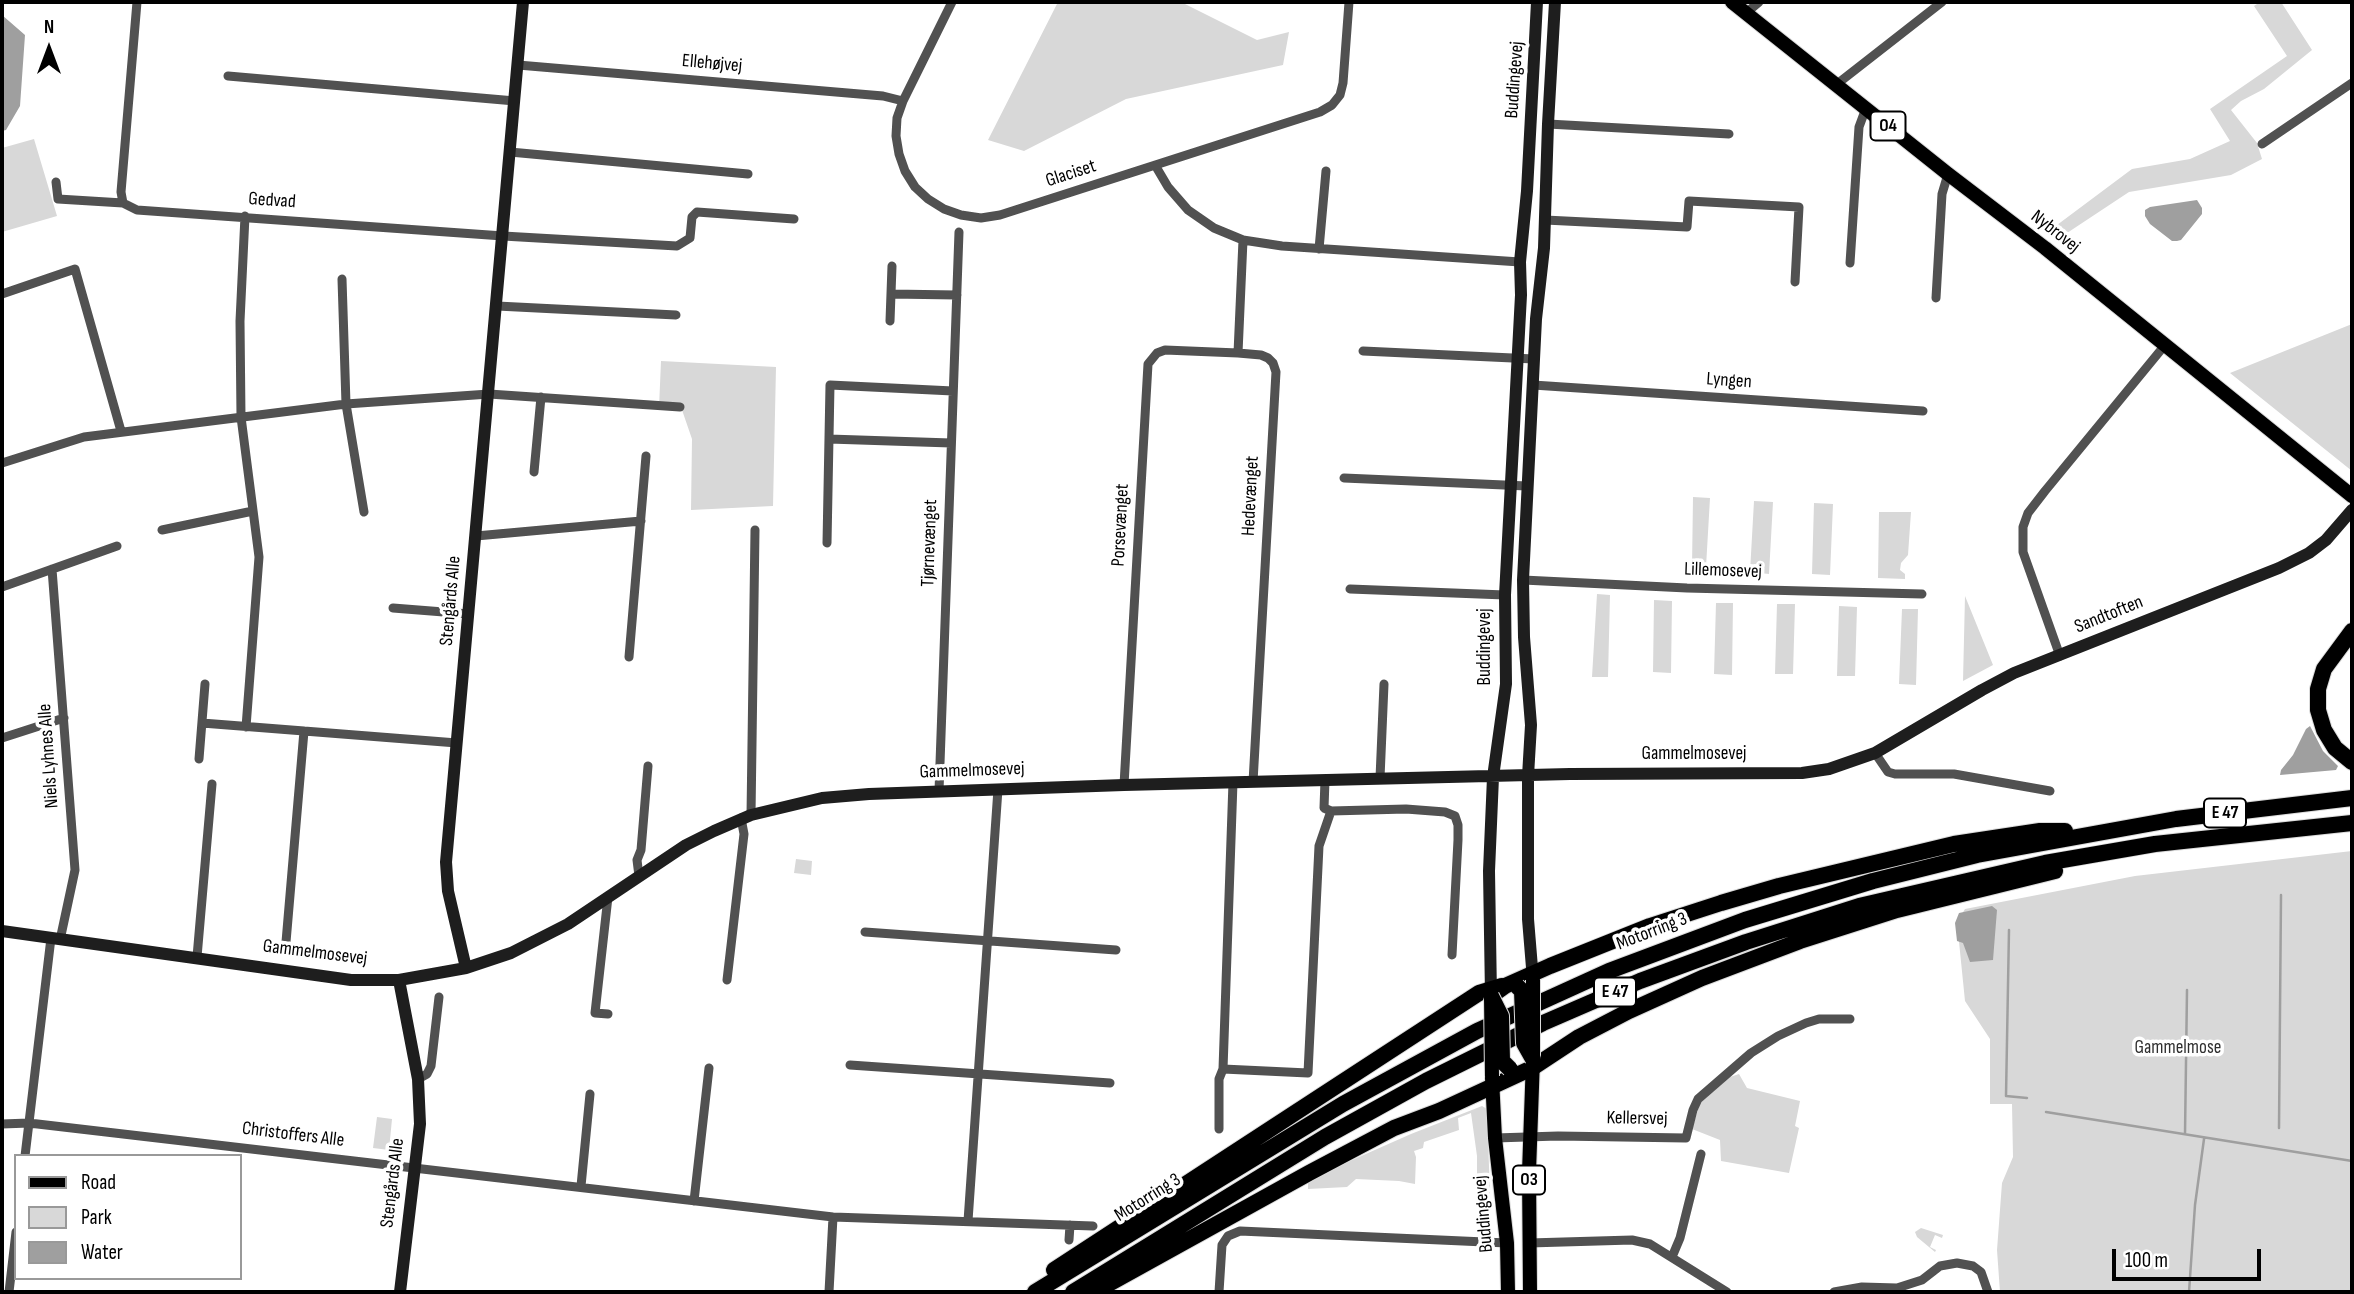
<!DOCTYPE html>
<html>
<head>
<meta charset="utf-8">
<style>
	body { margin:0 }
	#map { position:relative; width:2354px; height:1294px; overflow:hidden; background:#fff; font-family:"Sofia Sans Condensed",sans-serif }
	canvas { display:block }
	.frame { position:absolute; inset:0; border:4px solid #000; pointer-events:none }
	.legend { position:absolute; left:14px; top:1154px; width:228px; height:126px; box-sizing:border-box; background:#fff; border:2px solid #999; margin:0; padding:9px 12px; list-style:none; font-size:21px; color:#000 }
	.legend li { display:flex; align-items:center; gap:14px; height:35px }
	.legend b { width:35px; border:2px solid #999 }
	.north { position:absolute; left:14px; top:14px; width:70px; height:70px; -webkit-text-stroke:5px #fff; paint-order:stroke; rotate:0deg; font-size:19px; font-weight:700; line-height:28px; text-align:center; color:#000 }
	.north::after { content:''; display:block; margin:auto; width:24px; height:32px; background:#000; clip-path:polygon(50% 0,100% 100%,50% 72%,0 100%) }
	.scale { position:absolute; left:2112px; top:1249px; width:149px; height:32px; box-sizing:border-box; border:4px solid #000; border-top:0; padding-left:9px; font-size:21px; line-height:24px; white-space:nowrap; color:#000; -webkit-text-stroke:5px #fff; paint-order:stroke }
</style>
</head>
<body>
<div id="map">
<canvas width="2354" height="1294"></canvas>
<div class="frame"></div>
<ul class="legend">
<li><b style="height:9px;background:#000"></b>Road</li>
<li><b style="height:19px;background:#d8d8d8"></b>Park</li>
<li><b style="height:19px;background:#9f9f9f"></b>Water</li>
</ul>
<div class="north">N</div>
<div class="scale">100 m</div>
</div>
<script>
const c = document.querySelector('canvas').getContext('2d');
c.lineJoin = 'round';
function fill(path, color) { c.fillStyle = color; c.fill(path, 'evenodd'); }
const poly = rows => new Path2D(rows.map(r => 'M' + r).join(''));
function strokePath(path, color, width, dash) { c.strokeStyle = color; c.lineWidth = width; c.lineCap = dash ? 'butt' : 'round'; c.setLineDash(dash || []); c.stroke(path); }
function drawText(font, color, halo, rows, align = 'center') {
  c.font = font + ' "Sofia Sans Condensed",sans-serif'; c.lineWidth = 7; c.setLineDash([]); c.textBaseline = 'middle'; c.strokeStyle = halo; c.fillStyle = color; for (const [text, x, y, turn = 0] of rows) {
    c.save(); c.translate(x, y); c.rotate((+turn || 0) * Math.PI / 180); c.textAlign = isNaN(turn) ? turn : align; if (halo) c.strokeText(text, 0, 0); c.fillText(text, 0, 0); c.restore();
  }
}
fill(poly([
	[1058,2,1181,2,1257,40,1289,32,1283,65,1126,99,1024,151,988,140],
	[2260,2,2281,2,2312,50,2264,89,2241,101,2231,110,2257,143,2262,159,2231,175,2129,192,2061,237,2060,242,2033,223,2043,216,2057,225,2132,169,2190,159,2230,141,2210,109,2287,56,2254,6],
	[34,139,57,216,2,232,2,148],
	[2352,324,2352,471,2230,373],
	[661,361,776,367,773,506,691,510,692,439,682,410,659,408],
	[1693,497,1710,498,1706,567,1692,567],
	[1754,501,1773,502,1769,574,1750,572],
	[1814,503,1833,504,1830,575,1812,574],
	[1879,512,1911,512,1908,555,1901,563,1900,570,1905,574,1905,579,1878,578],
	[1597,594,1610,595,1608,677,1592,677],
	[1965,596,1993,665,1963,681],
	[1654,600,1672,601,1671,673,1653,672],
	[1716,603,1733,603,1732,675,1714,674],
	[1777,604,1795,604,1793,674,1775,674],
	[1839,606,1857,607,1855,676,1837,676],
	[1902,609,1918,609,1916,685,1899,684],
	[2352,851,2352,1292,2000,1292,1997,1250,2002,1183,2013,1157,2012,1104,1990,1104,1990,1039,1965,1001,1957,922,1965,909,2135,876],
	[796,859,812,861,811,875,794,873],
	[1739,1074,1747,1088,1800,1101,1795,1126,1799,1128,1789,1173,1721,1161,1720,1140,1692,1129,1700,1103,1730,1077],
	[1482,1106,1487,1109,1491,1224,1487,1228,1477,1230,1477,1156,1471,1113,1458,1118,1459,1130,1424,1142,1423,1148,1414,1151,1416,1157,1415,1184,1399,1181,1356,1179,1347,1187,1308,1189,1308,1182,1325,1172,1411,1134],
	[377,1117,392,1119,389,1150,373,1148],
	[1921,1228,1943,1235,1942,1238,1935,1235,1930,1247,1936,1250,1935,1252,1917,1237,1915,1232]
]), '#d8d8d8');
fill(poly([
	[2,15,25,35,20,106,6,130,2,131],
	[2197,200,2202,208,2202,214,2181,240,2177,241,2172,241,2150,224,2145,216,2145,210,2150,207],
	[2310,726,2323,751,2338,766,2336,770,2280,775,2281,770,2293,755,2306,729],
	[1992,906,1997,910,1993,960,1970,962,1963,943,1957,941,1955,923,1959,913]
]), '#9f9f9f');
strokePath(poly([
	[2009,930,2006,1096,2027,1098],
	[2046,1112,2352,1161],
	[2279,1128,2281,895],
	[2185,1134,2187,990],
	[2189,1292,2195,1205,2204,1139]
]), '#9f9f9f', 2.5);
const primary = poly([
	[1732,2,1948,174,2045,248,2352,496],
	[1492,1078,1495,1138,1507,1243,1508,1292],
	[1530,1292,1529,1172,1533,1059]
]);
const highway = poly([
	[2352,631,2324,669,2318,689,2318,710,2324,730,2335,748,2352,762],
	[1491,996,1505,986,1550,966,1650,926,1721,903,1779,886,1954,844,2040,831,2065,831],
	[1054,1270,1479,993,1502,986],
	[1035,1292,1343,1104,1477,1031,1609,971,1745,920,1873,881,1977,855,2176,819,2352,798],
	[1073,1292,1325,1137,1426,1081,1543,1023,1640,981,1746,942,1859,906,2045,863,2155,844,2352,823],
	[1094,1292,1309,1173,1394,1128,1439,1111,1532,1068,1579,1037,1629,1011,1702,978,1800,941,1897,910,2055,871]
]);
strokePath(primary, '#dbdbdb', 16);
strokePath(highway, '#dbdbdb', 18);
strokePath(poly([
	[952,2,903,101,897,118,896,136,899,154,905,171,915,187,928,199,944,209,961,215,981,218,1000,215,1320,112,1332,105,1340,95,1343,83,1349,2],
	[1746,13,1759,2],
	[518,65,883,96,903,101],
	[228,76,515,101],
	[1837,84,1942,2],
	[1548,124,1729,134],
	[2262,144,2352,83],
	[510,152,748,174],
	[1155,165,1168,187,1188,210,1214,228,1243,240,1282,246,1520,262],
	[56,182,58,199,123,203,137,210,503,236,677,246,690,238,692,217,697,212,794,219],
	[123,203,121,192,137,2],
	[245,216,240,321,241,417,259,557,246,727],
	[1545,220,1687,227,1689,201,1799,207,1795,282],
	[1243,240,1238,353,1261,355,1268,358,1273,363,1276,372,1253,782],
	[1319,249,1326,171],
	[1850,263,1859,127,1866,108],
	[342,279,346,404,364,512],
	[2,294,75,269,121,431],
	[891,294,957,295],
	[1936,298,1942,194,1948,174],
	[497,306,676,315],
	[890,321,892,266],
	[1363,351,1534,359],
	[1533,385,1923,411],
	[829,439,951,443],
	[2,463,84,437,346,404,489,394,680,407],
	[534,472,541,397],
	[1344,478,1527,486],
	[162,530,253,511],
	[476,536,641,521],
	[827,543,830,385,953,391],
	[52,569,75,870,60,940],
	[1523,580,1687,588,1922,594],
	[2,587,117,546],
	[1350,589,1505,595],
	[393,608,469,614],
	[2060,656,2023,552,2023,527,2028,513,2045,491,2165,345],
	[629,657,646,456],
	[202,723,457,743],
	[2,738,64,718],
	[1875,753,1888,772,1895,774,1954,774,2050,791],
	[199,759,205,684],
	[1380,778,1384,684],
	[1325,780,1324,808,1331,811,1406,809,1445,812,1455,816,1458,825,1458,840,1452,955],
	[1233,782,1223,1069,1308,1073,1319,846,1331,811],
	[1124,785,1148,364,1157,353,1165,350,1238,353],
	[939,791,959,232],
	[751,815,755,530],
	[639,876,637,860,641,850,648,766],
	[865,932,1116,950],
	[286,942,304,731],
	[197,957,212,784],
	[727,980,744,834,741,818],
	[608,1014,595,1013,608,897],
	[850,1065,1110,1083],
	[418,1079,427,1074,431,1066,439,997],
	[2,1124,29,1123,833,1217,1093,1226],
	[1219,1129,1219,1079,1223,1069],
	[1495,1138,1558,1136,1686,1138,1693,1110,1698,1099,1751,1053,1778,1036,1806,1023,1819,1019,1850,1019],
	[25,1156,51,938],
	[581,1186,590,1094],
	[694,1201,709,1068],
	[968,1221,998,789],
	[1069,1240,1070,1225],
	[1529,1243,1632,1240,1650,1244,1727,1292],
	[1672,1257,1680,1238,1701,1154],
	[9,1292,16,1232],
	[829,1292,833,1217],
	[1219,1292,1222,1245,1228,1236,1240,1231,1507,1243],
	[1834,1292,1862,1287,1897,1288,1922,1280,1940,1266,1957,1263,1973,1266,1981,1272,1988,1292]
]), '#515151', 9);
strokePath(poly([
	[2,931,351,980,399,980,466,968,511,953,568,924,686,845,714,831,751,815,822,798,869,794,1124,785,1570,774,1802,773,1829,769,1875,753,1982,690,2014,673,2279,568,2309,553,2326,540,2352,510],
	[466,968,448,891,446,862,523,2],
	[399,980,418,1079,420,1124,400,1292],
	[1533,980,1528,919,1528,776,1531,725,1524,637,1523,580,1536,319,1544,248,1548,124,1555,2],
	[1491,996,1489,871,1493,777,1506,684,1505,595,1521,295,1520,262,1527,191,1537,2]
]), '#1e1e1e', 12);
strokePath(primary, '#000', 14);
strokePath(highway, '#000', 16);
const primaryBridge = poly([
	[1491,997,1492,1076],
	[1533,1059,1533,980]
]);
const highwayBridge = poly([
	[1517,986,1522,991,1524,1043,1533,1059],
	[1491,996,1501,1016,1502,1061,1510,1069]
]);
strokePath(primaryBridge, '#dbdbdb', 16, []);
strokePath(highwayBridge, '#dbdbdb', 18, []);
strokePath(primaryBridge, '#000', 14);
strokePath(highwayBridge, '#000', 16);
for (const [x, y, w] of [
	[1888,126,35],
	[2225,813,42],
	[1615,992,42],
	[1529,1180,32]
]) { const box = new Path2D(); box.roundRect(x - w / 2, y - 14.5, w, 29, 5); c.fillStyle = '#fff'; c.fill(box); strokePath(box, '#000', 2); }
drawText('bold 18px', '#000', null, [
	["O4",1888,126],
	["E 47",2225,813],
	["E 47",1615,992],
	["O3",1529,1180]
]);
drawText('19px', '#000', '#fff', [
	["Ellehøjvej",712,64,5],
	["Buddingevej",1515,80,-86],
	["Glaciset",1071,174,-18],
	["Gedvad",272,201,4],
	["Nybrovej",2055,232,38],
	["Lyngen",1729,381,4],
	["Hedevænget",1251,496,-87],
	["Porsevænget",1121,525,-87],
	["Tjørnevænget",930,543,-88],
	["Lillemosevej",1723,571,2],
	["Stengårds Alle",451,601,-85],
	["Sandtoften",2109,615,-22],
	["Buddingevej",1485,647,-90],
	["Gammelmosevej",1694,754],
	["Niels Lyhnes Alle",49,756,-94],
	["Gammelmosevej",972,771,-2],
	["Motorring 3",1652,932,-21],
	["Gammelmosevej",315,953,7],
	["Kellersvej",1637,1119,1],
	["Christoffers Alle",293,1135,7],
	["Stengårds Alle",393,1183,-83],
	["Motorring 3",1148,1198,-32],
	["Buddingevej",1484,1214,-95]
]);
drawText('19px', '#2f2f2f', '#fff', [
	["Gammelmose",2178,1048]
]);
</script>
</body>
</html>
